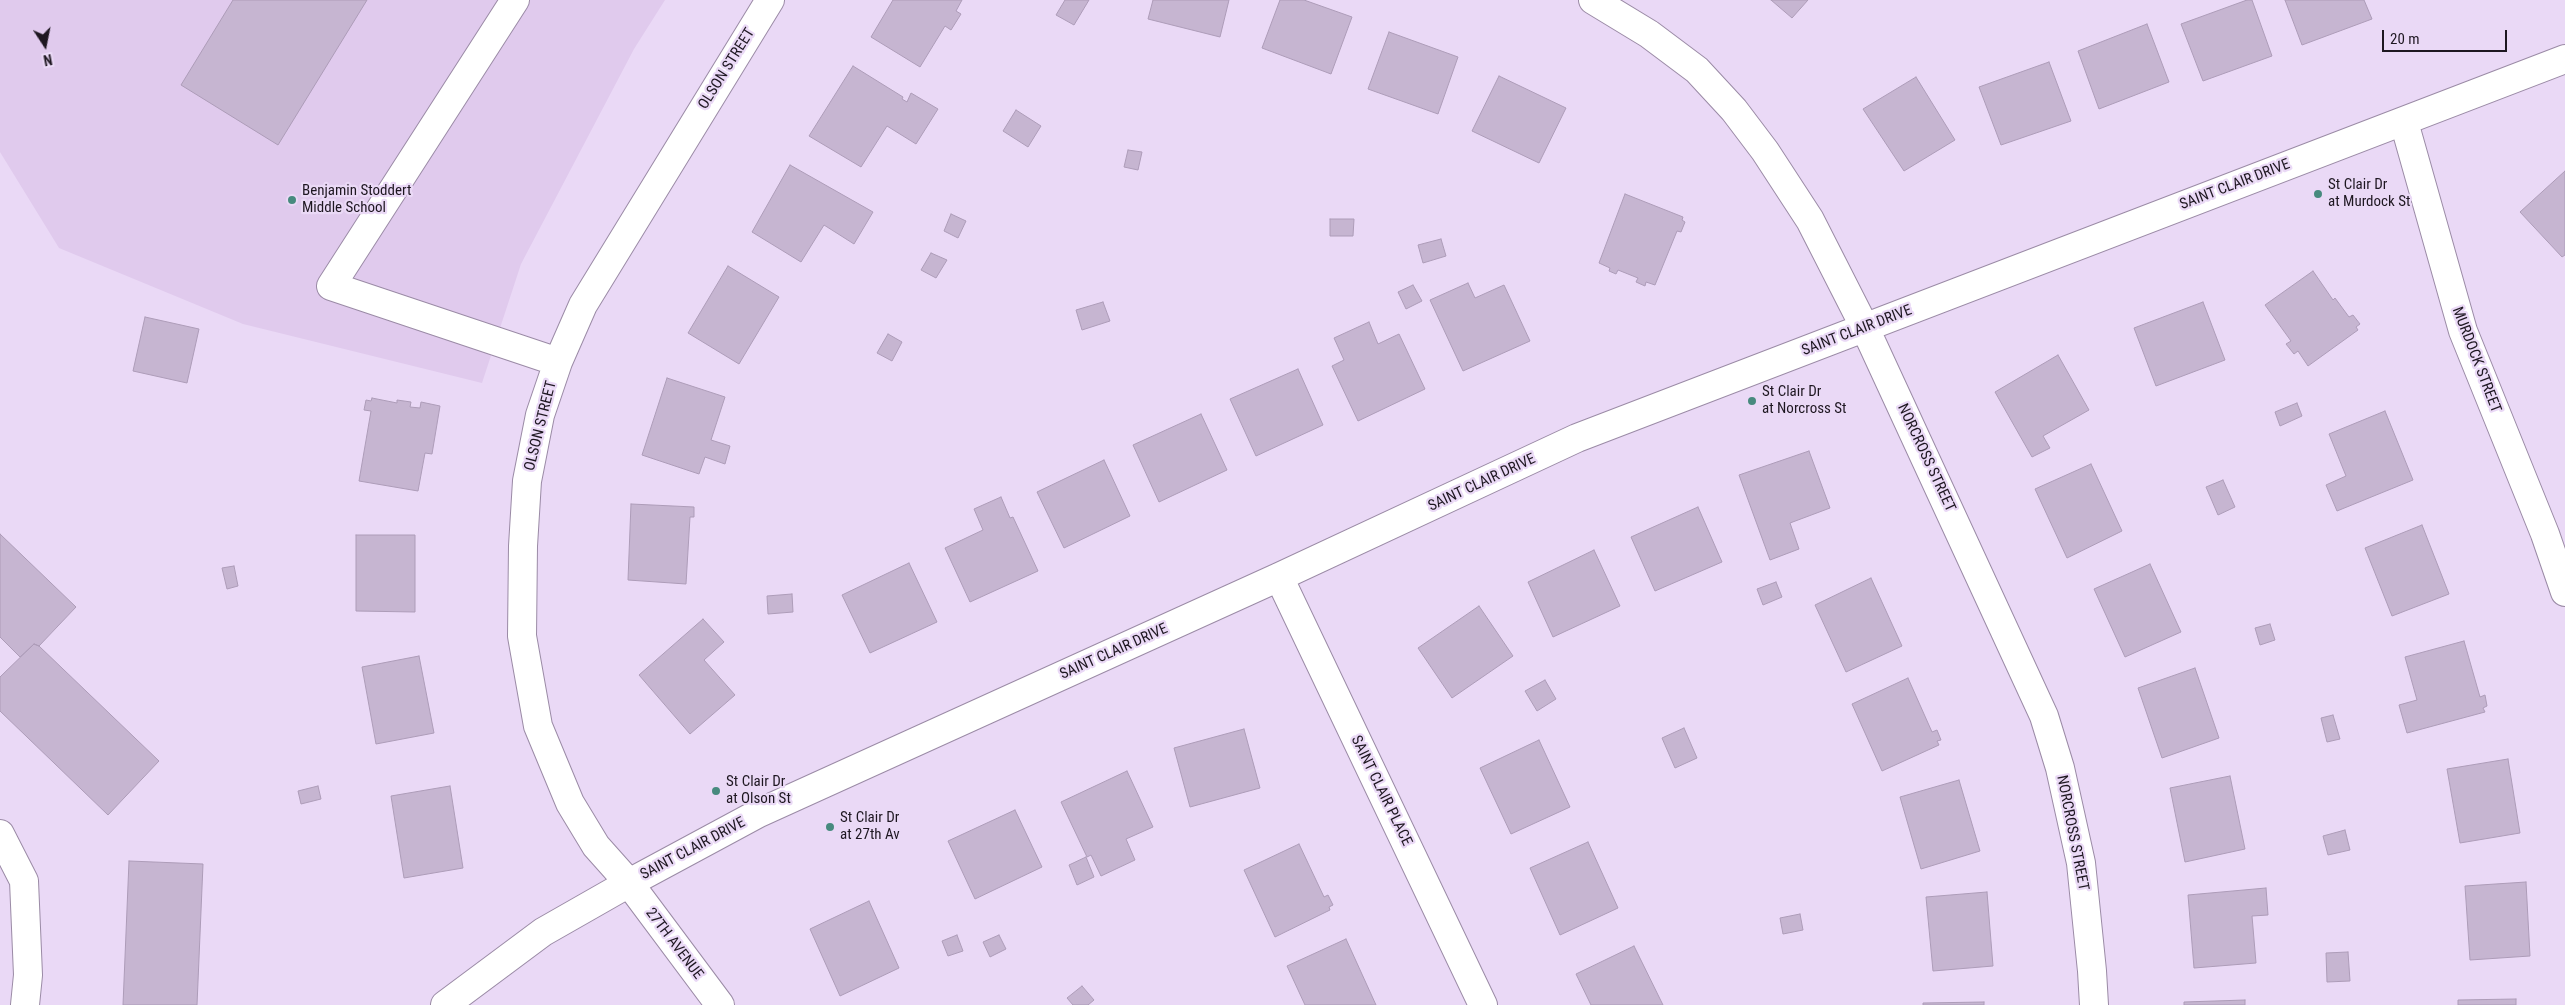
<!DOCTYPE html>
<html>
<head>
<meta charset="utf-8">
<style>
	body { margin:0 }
	#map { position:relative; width:2565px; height:1005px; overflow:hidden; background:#ead9f6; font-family:"Roboto Condensed",sans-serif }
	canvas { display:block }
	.north { position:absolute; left:20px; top:20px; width:50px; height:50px; -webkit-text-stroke:4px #ead9f6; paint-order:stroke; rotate:169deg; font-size:14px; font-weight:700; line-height:20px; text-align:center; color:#1e1721 }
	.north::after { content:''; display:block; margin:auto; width:18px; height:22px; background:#1e1721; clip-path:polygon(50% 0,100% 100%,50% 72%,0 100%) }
	.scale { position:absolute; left:2382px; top:30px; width:125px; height:22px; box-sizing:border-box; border:2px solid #1e1721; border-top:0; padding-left:6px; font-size:15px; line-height:18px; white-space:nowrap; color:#1e1721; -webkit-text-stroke:4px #ead9f6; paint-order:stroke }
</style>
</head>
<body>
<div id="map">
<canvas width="2565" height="1005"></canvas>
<div class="north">N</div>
<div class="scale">20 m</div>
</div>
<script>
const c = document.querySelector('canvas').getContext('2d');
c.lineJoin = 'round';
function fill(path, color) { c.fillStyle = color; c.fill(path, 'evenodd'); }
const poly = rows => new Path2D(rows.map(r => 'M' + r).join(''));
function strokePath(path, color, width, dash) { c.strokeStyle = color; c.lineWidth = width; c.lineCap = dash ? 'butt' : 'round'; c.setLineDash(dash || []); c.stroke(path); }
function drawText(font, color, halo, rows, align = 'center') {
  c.font = font + ' "Roboto Condensed",sans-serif'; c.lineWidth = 4.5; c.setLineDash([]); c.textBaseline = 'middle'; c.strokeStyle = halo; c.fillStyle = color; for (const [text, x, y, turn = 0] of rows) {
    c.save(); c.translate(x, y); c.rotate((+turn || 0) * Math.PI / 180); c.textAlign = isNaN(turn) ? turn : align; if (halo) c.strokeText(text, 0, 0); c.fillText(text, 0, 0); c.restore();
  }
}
fill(poly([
	[0,0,665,0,634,49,521,264,482,383,243,324,59,248,0,152]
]), '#e0caed');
const building = poly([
	[233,0,367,0,278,145,181,85,233,0],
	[893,0,962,0,956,11,961,14,951,30,945,26,920,67,871,37,893,0],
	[1065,0,1089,0,1074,25,1056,15,1065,0],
	[1153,0,1229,0,1220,37,1148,19,1153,0],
	[1280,0,1304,0,1352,17,1331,74,1262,48,1280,0],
	[1771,0,1808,0,1792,18,1771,0],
	[2247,0,2252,0,2272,56,2203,81,2181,24,2247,0],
	[2285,0,2364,0,2372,19,2302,45,2285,0],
	[2147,24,2169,82,2099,109,2078,51,2147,24],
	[1389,32,1458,57,1438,114,1368,89,1389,32],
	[2049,62,2071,121,2001,145,1979,87,2049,62],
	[853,66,903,97,902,99,907,102,911,93,938,109,916,144,887,126,861,167,809,136,853,66],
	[1499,76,1566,108,1539,163,1472,131,1499,76],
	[1916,77,1955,140,1904,171,1863,109,1916,77],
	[1016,110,1041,126,1028,147,1003,131,1016,110],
	[1128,150,1142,152,1138,170,1124,167,1128,150],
	[790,165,873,212,854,244,824,225,801,262,752,232,790,165],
	[2565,171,2565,255,2562,257,2520,212,2565,171],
	[1625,194,1683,217,1682,220,1685,222,1681,232,1677,231,1655,285,1646,282,1645,286,1636,282,1638,278,1618,270,1616,274,1609,271,1610,268,1599,263,1625,194],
	[951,214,966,221,958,238,944,231,951,214],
	[1330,219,1354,219,1353,236,1330,236,1330,219],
	[1441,239,1446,256,1423,263,1418,245,1441,239],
	[931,253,947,260,936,278,921,270,931,253],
	[728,266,779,297,739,364,688,333,728,266],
	[2313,271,2333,300,2335,298,2349,317,2353,315,2360,324,2356,327,2358,330,2308,366,2298,351,2294,354,2286,344,2291,341,2265,305,2313,271],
	[1468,283,1475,298,1504,285,1530,341,1463,371,1430,300,1468,283],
	[1413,285,1422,301,1406,309,1398,292,1413,285],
	[1103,302,1110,321,1082,330,1076,310,1103,302],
	[2203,302,2225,360,2156,386,2134,328,2203,302],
	[145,317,199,329,187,383,133,371,145,317],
	[1369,322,1378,344,1399,334,1425,389,1358,421,1332,366,1344,360,1334,338,1369,322],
	[888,334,902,342,892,361,877,353,888,334],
	[2058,355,2089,410,2043,436,2050,448,2032,457,1995,392,2058,355],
	[1298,369,1323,425,1256,456,1230,399,1298,369],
	[667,378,725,397,711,440,730,446,725,464,705,457,699,474,642,455,667,378],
	[372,398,397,403,397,400,411,402,410,407,420,408,421,402,440,406,432,454,425,453,418,491,359,481,371,411,364,410,366,400,371,401,372,398],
	[2297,403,2302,416,2280,426,2275,412,2297,403],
	[2385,411,2413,480,2337,511,2326,485,2346,476,2329,434,2385,411],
	[1201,414,1227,470,1159,502,1133,445,1201,414],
	[1809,451,1830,508,1790,523,1799,549,1770,560,1739,475,1809,451],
	[1104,460,1130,516,1064,548,1037,492,1104,460],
	[2091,464,2122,531,2067,558,2035,489,2091,464],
	[2223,480,2235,507,2218,515,2206,487,2223,480],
	[1001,497,1010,518,1013,517,1038,571,970,602,945,548,983,530,974,509,1001,497],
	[631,504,694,507,694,517,690,517,686,584,628,580,631,504],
	[1698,507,1722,562,1655,591,1631,537,1698,507],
	[2422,525,2449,594,2392,616,2365,548,2422,525],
	[0,534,76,607,39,646,34,644,20,657,0,637,0,534],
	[356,535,415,535,415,612,356,611,356,535],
	[1594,550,1620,606,1553,637,1528,582,1594,550],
	[909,563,937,622,870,653,842,595,909,563],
	[2150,564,2181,632,2125,657,2094,589,2150,564],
	[234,566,238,586,227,589,222,568,234,566],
	[1871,578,1902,646,1846,672,1815,605,1871,578],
	[1776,582,1782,597,1763,605,1757,589,1776,582],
	[792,594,793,612,768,614,767,596,792,594],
	[1479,606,1513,656,1452,698,1418,648,1479,606],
	[703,619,724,642,704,660,735,695,690,734,639,675,703,619],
	[2270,624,2275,640,2260,645,2255,628,2270,624],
	[2464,641,2480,697,2485,695,2487,706,2483,708,2485,712,2407,733,2399,705,2417,700,2405,657,2464,641],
	[34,644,39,646,159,761,108,815,0,711,0,677,34,644],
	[419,656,434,733,376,744,362,667,419,656],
	[2195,668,2219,738,2162,758,2138,688,2195,668],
	[1908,678,1932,732,1937,730,1941,740,1937,741,1939,745,1882,771,1852,704,1908,678],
	[1545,680,1556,699,1537,711,1525,691,1545,680],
	[2333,715,2340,739,2327,742,2321,718,2333,715],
	[1684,728,1697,758,1675,768,1662,738,1684,728],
	[1244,729,1260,788,1190,807,1174,748,1244,729],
	[1539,740,1570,807,1511,834,1480,768,1539,740],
	[2508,759,2520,833,2460,843,2447,769,2508,759],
	[1127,771,1153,827,1126,839,1135,860,1101,876,1091,855,1087,857,1061,802,1127,771],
	[2230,776,2245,849,2185,862,2170,788,2230,776],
	[1959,780,1980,851,1921,869,1900,797,1959,780],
	[318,786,321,799,301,804,298,791,318,786],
	[450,786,463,868,404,878,391,796,450,786],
	[1015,810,1042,867,975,899,948,841,1015,810],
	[2345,830,2350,850,2328,855,2323,836,2345,830],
	[1588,842,1618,908,1560,935,1530,868,1588,842],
	[1299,844,1324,897,1328,895,1333,905,1329,907,1330,910,1275,937,1244,870,1299,844],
	[1086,857,1094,877,1077,885,1069,865,1086,857],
	[129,861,203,864,197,1005,123,1005,129,861],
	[2526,882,2530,956,2470,960,2465,886,2526,882],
	[2266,888,2268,915,2252,916,2256,963,2194,968,2188,895,2266,888],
	[1987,892,1993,966,1933,971,1926,897,1987,892],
	[869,901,899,968,840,996,810,929,869,901],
	[1800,914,1803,930,1783,934,1780,918,1800,914],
	[957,935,963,951,948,956,942,941,957,935],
	[999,935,1006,949,990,957,983,942,999,935],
	[1346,939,1376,1005,1305,1005,1287,966,1346,939],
	[1634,946,1663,1005,1591,1005,1576,974,1634,946],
	[2348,952,2350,981,2327,982,2326,953,2348,952],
	[1082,986,1094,1000,1088,1005,1073,1005,1067,998,1082,986],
	[2516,999,2516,1005,2458,1005,2458,1000,2516,999],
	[2245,1000,2245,1005,2184,1005,2184,1002,2245,1000],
	[1984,1002,1984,1005,1923,1005,1923,1003,1984,1002]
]);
fill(building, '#c6b5d1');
strokePath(building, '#ad9cb8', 1);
const minor = poly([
	[515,0,331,286,558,362],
	[1593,0,1649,34,1697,70,1734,110,1765,151,1810,220,1865,328,2044,716,2060,768,2081,863,2092,971,2094,1005],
	[2404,122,2463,331,2545,534,2565,592],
	[1279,577,1483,1005],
	[0,834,24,881,28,975,25,1005],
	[445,1005,543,932,629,883,759,813,1279,577,1577,438,2565,59],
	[720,1005,629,883,596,846,570,803,538,726,522,636,523,546,527,481,540,415,558,362,583,305,770,0]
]);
strokePath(minor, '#9b8ba6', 30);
strokePath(minor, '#fff', 28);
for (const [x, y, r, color] of [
	[2318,194,5,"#478a7e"],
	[292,200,5,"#478a7e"],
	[1752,401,5,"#478a7e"],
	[716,791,5,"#478a7e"],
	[830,827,5,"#478a7e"]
]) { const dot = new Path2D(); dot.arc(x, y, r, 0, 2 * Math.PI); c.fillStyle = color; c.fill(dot); strokePath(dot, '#ead9f6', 2); }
drawText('15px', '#1e1721', '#ead9f6', [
	["OLSON STREET",727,69,-58],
	["SAINT CLAIR DRIVE",2235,185,-21],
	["SAINT CLAIR DRIVE",1857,331,-21],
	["MURDOCK STREET",2476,360,69],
	["OLSON STREET",541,426,-76],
	["NORCROSS STREET",1926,458,65],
	["SAINT CLAIR DRIVE",1482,483,-25],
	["SAINT CLAIR DRIVE",1114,652,-24],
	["SAINT CLAIR PLACE",1381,791,64],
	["NORCROSS STREET",2072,833,79],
	["SAINT CLAIR DRIVE",693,849,-28],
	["27TH AVENUE",674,944,53]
]);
drawText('15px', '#1e1721', '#ead9f6', [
	["St Clair Dr",2328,185],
	["at Murdock St",2328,202],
	["Benjamin Stoddert",302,191],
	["Middle School",302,208],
	["St Clair Dr",1762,392],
	["at Norcross St",1762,409],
	["St Clair Dr",726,782],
	["at Olson St",726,799],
	["St Clair Dr",840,818],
	["at 27th Av",840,835]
], 'left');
</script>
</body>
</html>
